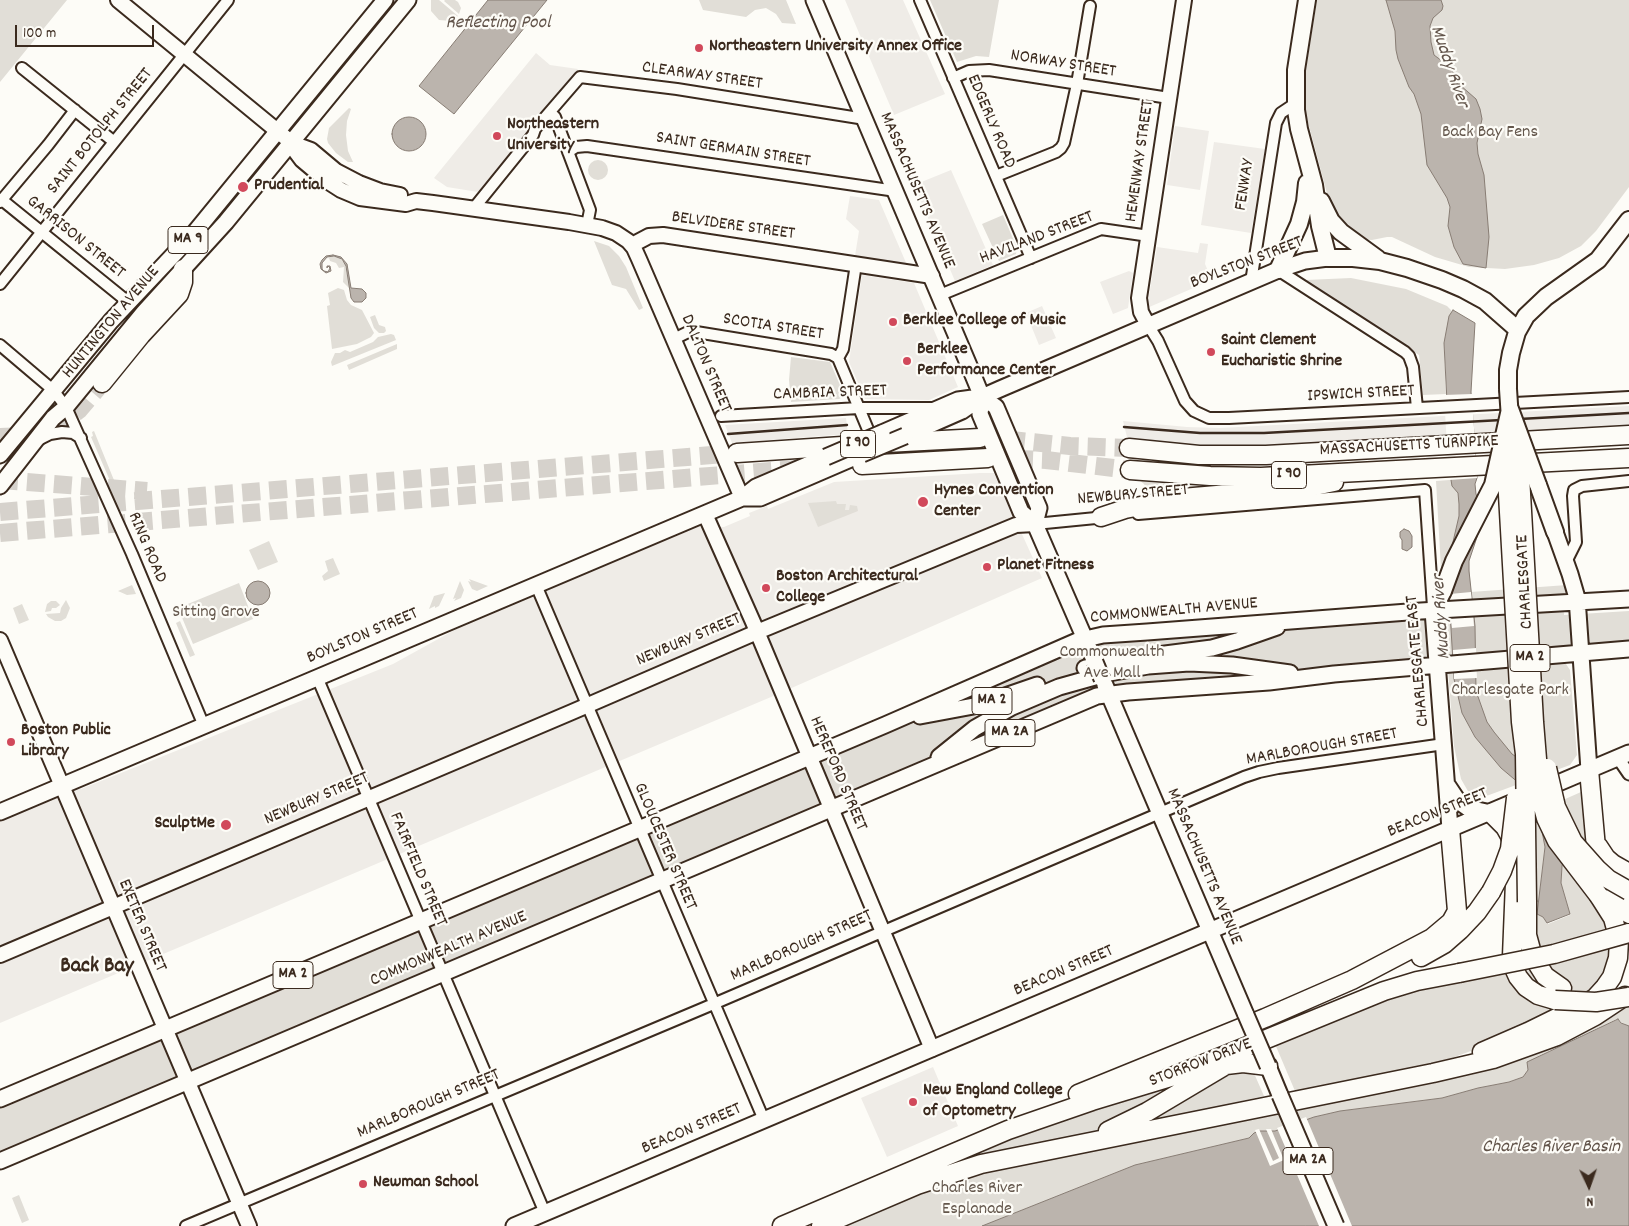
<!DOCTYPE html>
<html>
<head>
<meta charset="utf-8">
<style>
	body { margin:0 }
	#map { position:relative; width:1629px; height:1226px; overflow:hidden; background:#fdfcf7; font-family:Dekko,sans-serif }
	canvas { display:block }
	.north { position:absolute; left:1564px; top:1161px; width:50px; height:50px; -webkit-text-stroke:4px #fdfcf7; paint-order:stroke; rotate:177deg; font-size:14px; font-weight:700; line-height:20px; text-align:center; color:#3b2a1e }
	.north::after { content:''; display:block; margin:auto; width:18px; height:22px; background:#3b2a1e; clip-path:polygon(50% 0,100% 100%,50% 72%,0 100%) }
	.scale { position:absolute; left:15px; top:25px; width:139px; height:22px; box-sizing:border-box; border:2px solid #3b2a1e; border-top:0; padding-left:6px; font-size:15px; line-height:18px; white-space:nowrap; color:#3b2a1e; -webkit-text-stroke:4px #fdfcf7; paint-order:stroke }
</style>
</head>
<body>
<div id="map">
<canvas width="1629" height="1226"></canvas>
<div class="north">N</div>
<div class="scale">100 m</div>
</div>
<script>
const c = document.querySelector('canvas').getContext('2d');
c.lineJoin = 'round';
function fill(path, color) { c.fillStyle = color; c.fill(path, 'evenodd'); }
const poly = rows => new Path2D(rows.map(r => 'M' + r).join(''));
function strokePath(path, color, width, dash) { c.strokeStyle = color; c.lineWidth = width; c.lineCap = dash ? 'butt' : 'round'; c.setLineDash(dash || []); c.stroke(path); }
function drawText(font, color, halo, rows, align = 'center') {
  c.font = font + ' Dekko,sans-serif'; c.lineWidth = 4.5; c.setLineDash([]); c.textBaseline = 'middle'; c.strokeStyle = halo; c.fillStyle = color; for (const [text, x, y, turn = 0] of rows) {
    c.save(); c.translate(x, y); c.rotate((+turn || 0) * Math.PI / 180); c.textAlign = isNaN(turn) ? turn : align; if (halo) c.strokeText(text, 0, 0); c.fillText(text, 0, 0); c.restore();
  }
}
fill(poly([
	[845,0,903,0,945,94,894,115],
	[536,53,550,65,578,69,478,192,447,187,434,178],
	[1175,126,1209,131,1200,190,1167,185],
	[1214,142,1265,149,1251,233,1201,225],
	[951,170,993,265,955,281,914,185],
	[850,196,879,200,907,265,855,256,859,231,846,219],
	[1200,243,1208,244,1205,264,1212,280,1147,308,1157,247,1198,253],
	[1129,271,1133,273,1128,308,1113,314,1100,282],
	[862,275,914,283,958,387,929,400,865,399,849,362],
	[1042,306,1056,338,1039,345,1026,313],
	[1629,406,1629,425,1260,446,1195,445,1127,437,1123,421,1187,427,1220,428],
	[846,418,848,434,732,443,725,425],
	[980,473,994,473,1042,578,771,697,0,1023,0,813,61,786,81,789,393,664,536,585,705,514,711,527,724,527,750,516,749,513,767,506,768,509,834,482],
	[933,1067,958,1126,887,1157,861,1098]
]), '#efece7');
fill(poly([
	[0,0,67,0,0,82],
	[431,0,439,0,458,16,451,21,439,20,431,11],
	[445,0,455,0,458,2,461,8,459,14,444,1],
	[699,0,786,0,796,24,782,23,776,14,766,8,755,10,746,17,703,10],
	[930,0,999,0,989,57,976,56,957,62],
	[1317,0,1629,0,1629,187,1596,231,1581,246,1559,258,1534,265,1505,269,1469,267,1435,257,1392,237,1387,237,1372,240,1360,239,1332,212,1306,115,1304,82],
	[349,108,351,109,347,121,346,135,348,151,353,162,348,162,336,153,328,143,327,139,329,128],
	'588 170a10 10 0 1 1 20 0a10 10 0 1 1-20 0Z',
	[1003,215,1017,248,1016,254,999,261,982,224],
	[594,241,609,246,619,256,626,267,643,308,639,310,626,289,612,285],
	[332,256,340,258,345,264,350,289,343,282,344,267,339,268,336,263,330,261,329,258,323,261,322,265,323,270,322,269,321,266,323,261],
	[1351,278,1406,289,1447,306,1452,311,1444,343,1446,394,1423,395,1419,355,1306,280],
	[338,288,344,290,347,300,351,305,362,310,374,333,371,337,357,344,332,349,327,306,330,305,328,293],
	[375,315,379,325,385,327,386,331,384,333,379,333,374,328,370,317],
	[391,334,394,335,396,340,332,366,331,362,335,353,340,353,345,350,350,352,373,342,378,337],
	[397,344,397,349,349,370,347,365],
	[791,357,830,362,843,392,843,397,839,399,791,402,789,380],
	[94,431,118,490,117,492,114,490,91,437,93,436,92,432],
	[1476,478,1475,484,1476,494,1478,499,1479,531,1469,561,1471,592,1567,585,1564,615,1629,611,1629,644,1591,647,1565,647,1566,664,1570,670,1577,755,1570,765,1481,798,1469,793,1461,779,1454,746,1447,657,1255,675,1127,685,905,770,0,1154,0,1108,899,727,945,704,1071,651,1110,640,1419,619,1444,622,1436,481],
	[1139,480,1156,483,1212,487,1164,498,1158,492,1148,493,1144,484],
	[836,501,837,504,846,504,845,510,849,510,850,505,857,506,858,511,818,527,808,503],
	[269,541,278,562,258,570,249,550],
	[333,558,340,574,324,581,322,576,328,571,325,561],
	[469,579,488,586,477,591,472,589,468,581,471,582],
	[460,581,464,590,461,598,454,601,456,598,453,599],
	[239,583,253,619,193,644,178,608],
	[132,585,136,594,127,595,118,591],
	[445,593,439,606,435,608,435,606,429,609,434,596],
	[66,600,70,608,66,618,61,621,55,621,48,617,46,614,60,613,61,608],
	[56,601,60,605,56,608,52,608,51,611,45,612,47,604,51,601],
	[22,604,29,620,19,624,13,608],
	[180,621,195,655,190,657,176,623],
	[1581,792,1588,843,1628,924,1610,925,1613,956,1596,989,1511,1036,1452,1058,1425,1065,1295,1091,1275,1044,1354,1010,1517,955,1533,817,1536,816,1543,833,1545,847,1537,914,1543,917,1548,924,1570,915,1561,883,1562,866,1563,862,1554,804],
	[1629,1002,1629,1026,1624,1024,1617,1019,1539,1056,1523,1077,1509,1082,1478,1088,1442,1098,1340,1111,1314,1117,1275,1131,1260,1131,1254,1133,1249,1138,1135,1165,982,1226,843,1226,925,1192,975,1175,997,1169,1444,1077],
	[1253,1071,1264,1096,1157,1120,1096,1131,992,1153,942,1167,1068,1115,1193,1076],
	[19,1195,29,1220,22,1223,12,1198]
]), '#e1ded7');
const water = poly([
	[488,0,547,0,454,114,419,86,488,0],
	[1386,0,1441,0,1443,6,1442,10,1433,18,1430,26,1431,42,1434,55,1450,67,1460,85,1476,99,1480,109,1482,119,1477,143,1478,154,1484,175,1489,237,1486,268,1463,264,1454,247,1448,226,1450,207,1447,198,1427,165,1421,114,1414,94,1409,87,1398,59,1396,50,1395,31,1386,0],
	'392 134a17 17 0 1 1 34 0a17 17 0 1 1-34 0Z',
	[333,255,341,257,347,264,351,288,362,289,366,293,366,298,362,302,354,302,351,298,346,266,342,259,334,256,327,257,322,263,322,269,324,271,328,272,330,268,328,266,327,268,327,266,330,266,331,271,326,273,321,269,320,264,322,260,326,256,333,255],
	[1453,310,1475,323,1471,392,1477,478,1475,484,1476,494,1479,502,1480,520,1479,531,1469,561,1469,571,1475,626,1476,691,1487,722,1494,732,1512,754,1531,767,1563,862,1562,866,1561,883,1570,914,1547,923,1543,917,1537,914,1545,847,1541,826,1520,784,1501,768,1475,737,1462,713,1454,679,1448,579,1449,559,1459,516,1459,504,1458,493,1452,486,1451,480,1444,343,1449,316,1453,310],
	[1404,529,1409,531,1412,536,1412,547,1407,551,1402,549,1402,540,1400,537,1400,532,1404,529],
	'246 593a12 12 0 1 1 24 0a12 12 0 1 1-24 0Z',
	[1618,1019,1621,1023,1629,1026,1629,1226,982,1226,1135,1165,1249,1138,1254,1133,1260,1131,1275,1131,1314,1117,1340,1111,1442,1098,1478,1088,1509,1082,1523,1077,1528,1070,1527,1062,1618,1019]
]);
fill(water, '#bbb4ad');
strokePath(water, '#887d74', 1);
fill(poly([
	[1472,394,1477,478,1449,480,1444,395],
	[1463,526,1467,546,1450,594,1471,592,1474,626,1452,628,1445,568,1447,557],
	[1476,648,1477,678,1454,679,1453,650],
	[1306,1117,1352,1226,1319,1226,1277,1128],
	[1259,1129,1273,1161,1279,1158,1266,1129,1271,1129,1284,1160,1270,1166,1255,1130]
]), '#fdfcf7');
strokePath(poly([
	[0,437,27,436,61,424,79,410,102,383],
	[980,438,1002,439,1070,446,1129,448],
	[988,458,1046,460,1130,470],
	[0,480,147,491],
	[0,512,737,453],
	[0,533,797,469]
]), '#d6d2cc', 18, [18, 9]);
const minor = poly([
	[920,0,1031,258],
	[22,68,113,141],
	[953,78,969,71,989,70,1169,98],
	[550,112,555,117,590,210,587,225],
	[568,152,576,147,587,146,896,191],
	[996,176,1056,152,1061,148,1064,143,1077,84,1090,6],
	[2,200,128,302],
	[0,202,48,145,75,110],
	[474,208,533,135,535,129,580,77,677,89,865,119],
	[1278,270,1405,352,1409,356,1413,367,1417,408],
	[1251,282,1276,123,1281,113,1296,103],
	[0,284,228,0],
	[940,295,1101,229,1149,236],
	[1148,325,1158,341,1185,401,1194,411,1209,418,1229,418,1629,397],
	[674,339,690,331,831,354,838,358],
	[0,345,53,390,66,407,132,554,204,726],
	[838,358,843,349,856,264],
	[838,358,869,432],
	[721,416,859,408,934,408],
	[38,440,50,434,62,432,73,433,81,438],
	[1138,514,1425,490,1433,607],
	[1035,524,1106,517],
	[1566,562,1576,542,1573,496,1574,490,1582,486,1629,481],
	[536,585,764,1120],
	[317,677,545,1213],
	[186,1226,704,1008,1244,777,1259,772,1278,768,1444,744]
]);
const tertiary = poly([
	[1618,758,1629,774]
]);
const secondary = poly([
	[118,0,292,143,311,150,336,171,359,183,380,191,400,195],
	[292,143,296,152,302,160,327,181,341,190,360,198,406,204,416,201,433,203,569,222,602,228,616,233,628,241,634,248,639,259,742,498],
	[632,245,649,236,663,235,932,276],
	[1148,325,1141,312,1139,298,1184,0],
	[705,514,753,622,932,1049],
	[0,640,249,1226],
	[0,955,572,712,757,632,1016,525,1035,524]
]);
const primary = poly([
	[814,0,973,375,982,397,980,414,1021,512,1035,524,1095,662],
	[982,397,996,407,1039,508,1035,524],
	[882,433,958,400,980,397],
	[905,436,962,411,982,397,1000,389,1278,270,1305,261,1328,258],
	[0,455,111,321,195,232,385,0],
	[0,486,53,418,66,407,144,312,226,222,408,0],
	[742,498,760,498,862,454],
	[1555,532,1570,574,1577,598,1589,770],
	[1433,611,1450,829],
	[1085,668,1126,659,1212,648,1237,641,1277,627],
	[1105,685,1246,1015],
	[920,716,979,705,1037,685],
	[939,757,975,728,1012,707,1059,687,1109,673,1148,666,1189,663,1232,665,1290,673],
	[1448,786,1458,801,1468,808,1491,813],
	[0,812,742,498,756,487,826,457],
	[1268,1066,1280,1095],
	[0,1099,885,725,1077,641,1103,635,1147,632,1421,611,1629,599],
	[0,1161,1097,696,1128,692,1269,682,1334,674,1629,649],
	[514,1226,1629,753]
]);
const trunk = poly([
	[1307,0,1296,70,1296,110,1299,129,1314,185,1320,226,1328,258,1353,258,1380,261,1407,268,1442,280,1463,289,1485,301,1518,330],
	[1321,201,1331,221,1341,232,1378,259],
	[1278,270,1299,224,1305,202,1307,183],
	[1508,389,1508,370,1511,353,1517,332,1526,316,1546,297,1598,260,1629,220],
	[1538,485,1555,532],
	[1433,611,1443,591]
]);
const motorway = poly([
	[102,383,141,335,179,294,183,282,183,269],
	[886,443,980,438],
	[1129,448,1199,455,1266,455,1629,435],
	[737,453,857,445],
	[862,465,988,458],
	[1130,470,1210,476,1261,477,1629,458],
	[1101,517,1125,509,1182,498,1310,487,1334,482],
	[1589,770,1597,859,1603,873,1629,914],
	[1491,813,1505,827,1510,836,1516,857,1512,956,1513,966,1518,977,1526,987,1538,995,1555,1000],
	[1598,846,1606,858,1613,864,1629,873],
	[1527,902,1527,935,1533,957,1545,976,1562,988],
	[1421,957,1444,944,1460,930,1477,912,1491,892],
	[1482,1052,1528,1032,1583,1005,1595,998,1605,987,1612,977,1618,958,1619,940,1613,918,1599,896],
	[1078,1094,1265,1018,1352,980,1432,938,1451,922,1457,911,1450,829],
	[1108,1131,1147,1112,1226,1065,1243,1063,1268,1066],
	[782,1226,1008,1130,1092,1101,1181,1074,1384,991,1417,981,1459,973],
	[821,1226,917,1185,981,1164,1433,1073,1493,1059,1557,1036,1595,1016,1625,996]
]);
strokePath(minor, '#3b2a1e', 14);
strokePath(tertiary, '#3b2a1e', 15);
strokePath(secondary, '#3b2a1e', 18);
strokePath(primary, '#3b2a1e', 19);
strokePath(trunk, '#3b2a1e', 20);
strokePath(motorway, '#3b2a1e', 21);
strokePath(minor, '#fdfcf7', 10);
strokePath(tertiary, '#fdfcf7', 11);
strokePath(secondary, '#fdfcf7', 14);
strokePath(primary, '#fdfcf7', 15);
strokePath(trunk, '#fdfcf7', 16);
strokePath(motorway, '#fdfcf7', 18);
strokePath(poly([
	[1124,427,1200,433,1264,433,1629,413],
	[728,434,847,425]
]), '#3b2a1e', 2.5);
const primaryBridge = poly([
	[862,454,905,436],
	[826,457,882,433],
	[1095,662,1102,679],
	[1246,1015,1268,1066],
	[1280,1095,1336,1226]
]);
const trunkBridge = poly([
	[1508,389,1510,419],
	[1510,409,1538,485],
	[1443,591,1454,561,1493,485,1510,409]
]);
const motorwayBridge = poly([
	[1511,443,1520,476,1534,722,1540,796,1546,818,1557,841,1599,896],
	[1510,456,1507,477,1521,722,1525,754,1527,902],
	[1547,768,1556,807,1573,842,1597,869,1608,879,1629,891],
	[1491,892,1502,871,1510,849,1516,798],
	[1459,973,1554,954,1629,933],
	[1555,1000,1596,1002,1629,997]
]);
strokePath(primaryBridge, '#3b2a1e', 19, []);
strokePath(trunkBridge, '#3b2a1e', 20, []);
strokePath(motorwayBridge, '#3b2a1e', 21, []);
strokePath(primaryBridge, '#fdfcf7', 15);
strokePath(trunkBridge, '#fdfcf7', 16);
strokePath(motorwayBridge, '#fdfcf7', 18);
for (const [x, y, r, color] of [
	[699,48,5,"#d1495b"],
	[497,136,5,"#d1495b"],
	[243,187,6,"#d1495b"],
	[893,322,5,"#d1495b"],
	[1211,352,5,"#d1495b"],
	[907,361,5,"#d1495b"],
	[923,502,6,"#d1495b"],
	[987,567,5,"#d1495b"],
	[766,588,5,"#d1495b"],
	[11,742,5,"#d1495b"],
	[226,825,6,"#d1495b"],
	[913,1102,5,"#d1495b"],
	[363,1184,5,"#d1495b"]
]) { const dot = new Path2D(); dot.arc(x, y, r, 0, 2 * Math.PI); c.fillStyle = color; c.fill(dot); strokePath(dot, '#fdfcf7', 2); }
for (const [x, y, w] of [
	[188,240,40],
	[858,444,35],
	[1289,475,35],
	[1530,658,40],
	[992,701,40],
	[1010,733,50],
	[293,975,40],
	[1308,1161,50]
]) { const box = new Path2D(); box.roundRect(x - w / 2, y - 13.5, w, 27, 4); c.fillStyle = '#fdfcf7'; c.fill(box); strokePath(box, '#3b2a1e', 1); }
drawText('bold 16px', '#3b2a1e', null, [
	["MA 9",188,240],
	["I 90",858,444],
	["I 90",1289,475],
	["MA 2",1530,658],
	["MA 2",992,701],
	["MA 2A",1010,733],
	["MA 2",293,975],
	["MA 2A",1308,1161]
]);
drawText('bold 18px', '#3b2a1e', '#fdfcf7', [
	["Northeastern University Annex Office",709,48],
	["Northeastern",507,126],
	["University",507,147],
	["Prudential",254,187],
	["Berklee College of Music",903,322],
	["Saint Clement",1221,342],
	["Eucharistic Shrine",1221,363],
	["Berklee",917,351],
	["Performance Center",917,372],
	["Hynes Convention",934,492],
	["Center",934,513],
	["Planet Fitness",997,567],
	["Boston Architectural",776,578],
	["College",776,599],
	["Boston Public",21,732],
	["Library",21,753],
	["SculptMe",215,825,"right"],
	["New England College",923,1092],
	["of Optometry",923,1113],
	["Newman School",373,1184]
], 'left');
drawText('18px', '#3b2a1e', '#fdfcf7', [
	["NORWAY STREET",1063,65,9],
	["CLEARWAY STREET",702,77,8],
	["EDGERLY ROAD",990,122,67],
	["SAINT BOTOLPH STREET",101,132,-51],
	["SAINT GERMAIN STREET",733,151,9],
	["HEMENWAY STREET",1141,161,-82],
	["FENWAY",1246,185,-81],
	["MASSACHUSETTS AVENUE",916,191,67],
	["BELVIDERE STREET",733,227,8],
	["GARRISON STREET",75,238,39],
	["HAVILAND STREET",1037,239,-21],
	["BOYLSTON STREET",1247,264,-21],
	["HUNTINGTON AVENUE",112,323,-50],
	["SCOTIA STREET",773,328,9],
	["DALTON STREET",705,364,67],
	["CAMBRIA STREET",830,394,-2],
	["IPSWICH STREET",1361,395,-3],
	["MASSACHUSETTS TURNPIKE",1409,447,-3],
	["NEWBURY STREET",1133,496,-5],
	["RING ROAD",146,548,67],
	["CHARLESGATE",1526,582,-93],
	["COMMONWEALTH AVENUE",1174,612,-5],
	["BOYLSTON STREET",363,637,-23],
	["NEWBURY STREET",689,641,-23],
	["CHARLESGATE EAST",1419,661,-95],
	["MARLBOROUGH STREET",1322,748,-10],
	["HEREFORD STREET",837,774,67],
	["NEWBURY STREET",317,800,-23],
	["BEACON STREET",1438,814,-22],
	["GLOUCESTER STREET",664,847,67],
	["MASSACHUSETTS AVENUE",1203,867,67],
	["FAIRFIELD STREET",417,870,67],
	["EXETER STREET",141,926,67],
	["MARLBOROUGH STREET",802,947,-24],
	["COMMONWEALTH AVENUE",449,950,-23],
	["BEACON STREET",1064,972,-23],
	["STORROW DRIVE",1201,1064,-21],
	["MARLBOROUGH STREET",429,1105,-23],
	["BEACON STREET",692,1130,-23]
]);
drawText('18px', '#64574c', '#fdfcf7', [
	["Back Bay Fens",1490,134],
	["Sitting Grove",216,614],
	["Commonwealth",1112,654],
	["Ave Mall",1112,675],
	["Charlesgate Park",1510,692],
	["Charles River",977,1190],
	["Esplanade",977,1211]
]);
drawText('italic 19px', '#615349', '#fdfcf7', [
	["Reflecting Pool",498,24],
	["Muddy River",1448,67,71],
	["Muddy River",1443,617,-94],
	["Charles River Basin",1551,1148]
]);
drawText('bold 22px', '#3b2a1e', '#fdfcf7', [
	["Back Bay",97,968]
]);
</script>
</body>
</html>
